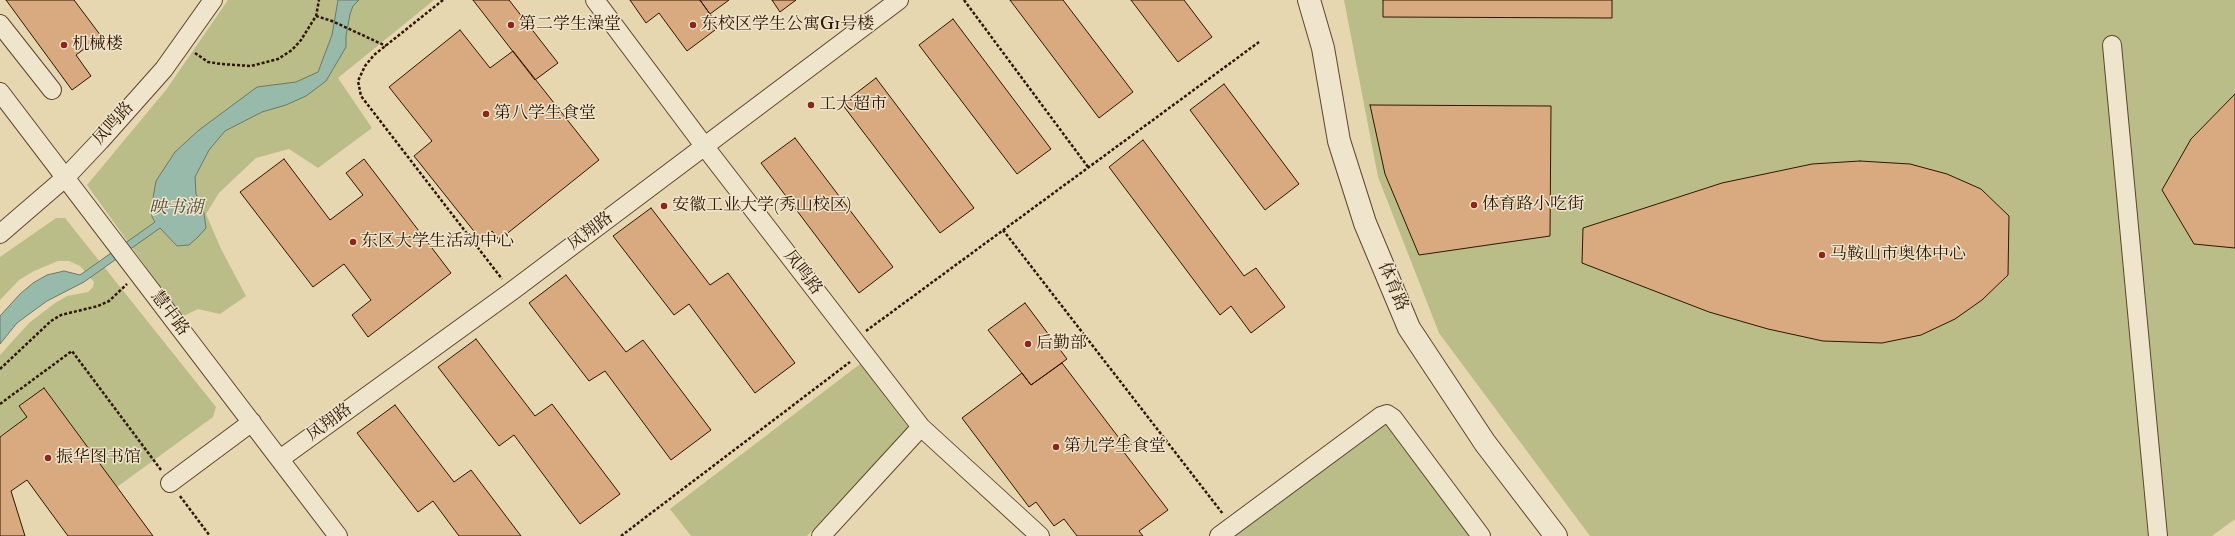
<!DOCTYPE html>
<html>
<head>
<meta charset="utf-8">
<style>
	body { margin:0 }
	canvas { display:block; background:#e7d7b0 }
</style>
</head>
<body>
<canvas width="2235" height="536"></canvas>
<script>
const c = document.querySelector('canvas').getContext('2d');
c.lineJoin = 'round';
function fill(path, color) { c.fillStyle = color; c.fill(path, 'evenodd'); }
const poly = rows => new Path2D(rows.map(r => 'M' + r).join(''));
function strokePath(path, color, width, dash) { c.strokeStyle = color; c.lineWidth = width; c.lineCap = dash ? 'butt' : 'round'; c.setLineDash(dash || []); c.stroke(path); }
function drawText(font, color, halo, rows, align = 'center') {
  c.font = font + ' "IM FELL Double Pica","Noto Serif SC",serif'; c.lineWidth = 3; c.setLineDash([]); c.textBaseline = 'middle'; c.strokeStyle = halo; c.fillStyle = color; for (const [text, x, y, turn = 0] of rows) {
    c.save(); c.translate(x, y); c.rotate((+turn || 0) * Math.PI / 180); c.textAlign = isNaN(turn) ? turn : align; if (halo) c.strokeText(text, 0, 0); c.fillText(text, 0, 0); c.restore();
  }
}
fill(poly([
	[228,0,434,0,338,78,372,128,318,168,289,149,256,158,219,193,206,214,221,249,246,296,220,314,198,309,182,317,87,185,166,90],
	[1344,0,2235,0,2235,519,2212,536,1590,536,1439,333,1378,177],
	[56,218,65,218,216,407,213,417,117,487,44,389,19,406,27,417,0,436,0,355,29,323,55,303,67,296,88,292,93,287,94,282,80,266,69,261,58,261,34,271,19,280,0,300,0,257],
	[860,364,908,427,807,536,691,536,670,509],
	[1389,423,1476,536,1229,536,1378,426]
]), '#babd88');
const water = poly([
	[338,0,359,0,353,6,350,14,346,36,346,47,326,81,306,96,286,105,262,112,225,131,209,150,195,177,196,194,204,213,206,228,198,237,189,245,177,246,160,228,84,282,47,301,25,317,17,323,0,344,0,316,20,294,33,283,47,275,64,271,80,275,155,222,152,217,153,198,156,181,175,152,199,130,257,87,296,82,318,72,332,35,338,0]
]);
fill(water, '#97baaa');
strokePath(water, '#6e7866', 1);
const building = poly([
	[6,0,74,0,101,36,76,55,91,76,72,90,6,0],
	[473,0,509,0,558,63,535,80,473,0],
	[630,0,700,0,719,27,687,51,659,13,646,23,630,0],
	[700,0,729,0,710,14,700,0],
	[772,0,796,0,780,12,772,0],
	[1010,0,1063,0,1133,92,1099,118,1010,0],
	[1131,0,1184,0,1212,37,1178,62,1131,0],
	[1383,0,1612,0,1612,18,1383,17,1383,0],
	[953,19,1051,149,1017,174,919,45,953,19],
	[460,30,490,68,513,51,599,160,499,240,492,231,481,240,414,156,432,141,389,87,460,30],
	[876,78,974,208,940,233,842,104,876,78],
	[1224,84,1299,184,1265,210,1190,110,1224,84],
	[2235,94,2235,248,2194,244,2162,190,2191,139,2235,94],
	[1370,105,1551,106,1550,236,1419,255,1385,174,1370,105],
	[795,138,893,267,859,293,761,163,795,138],
	[1143,140,1244,276,1256,268,1285,307,1251,333,1231,306,1220,315,1109,167,1143,140],
	[284,159,330,220,363,195,346,173,364,159,451,273,368,337,352,315,371,300,344,264,313,287,240,192,284,159],
	[1860,161,1910,164,1947,174,1981,189,2009,216,2008,275,1982,300,1955,319,1921,335,1882,343,1823,341,1768,329,1709,312,1582,263,1583,228,1722,183,1812,164,1860,161],
	[651,208,710,285,728,273,795,363,755,393,689,304,674,315,613,236,651,208],
	[566,275,626,352,643,340,711,430,671,460,605,371,589,381,529,303,566,275],
	[1025,303,1067,359,1031,385,988,330,1025,303],
	[476,339,535,416,552,404,620,494,580,524,514,435,499,446,438,367,476,339],
	[1062,363,1119,438,1125,434,1133,443,1123,451,1168,510,1139,531,1143,536,1077,536,1064,519,1054,526,1036,502,1029,507,962,418,1022,373,1031,385,1062,363],
	[44,388,117,487,153,536,68,536,27,480,11,491,25,536,0,536,0,437,27,417,19,406,44,388],
	[395,405,454,482,471,470,521,536,459,536,433,501,418,512,357,433,395,405]
]);
fill(building, '#d9aa7f');
strokePath(building, '#301600', 1);
const minor = poly([
	[595,0,705,147,921,427,821,536],
	[0,24,52,90],
	[2112,45,2158,536],
	[0,92,338,536],
	[0,234,66,177,100,141,164,69,213,0],
	[921,427,1040,536],
	[280,459,512,291,899,0],
	[170,483,252,422],
	[1219,536,1381,416,1387,414,1393,418,1481,536]
]);
const tertiary = poly([
	[1309,0,1323,48,1339,141,1365,223,1409,328,1485,443,1556,536]
]);
strokePath(minor, '#5e462c', 20);
strokePath(tertiary, '#5e462c', 24);
strokePath(poly([
	[443,0,374,55,365,66,358,81,361,96,502,279],
	[964,0,1088,167],
	[316,16,332,21,386,46],
	[195,53,208,62,221,64,251,66,278,59,292,50,301,40,316,16,319,0],
	[1003,230,1223,514],
	[866,331,1259,42],
	[0,369,51,321,61,315,98,306,109,301,127,284],
	[0,404,72,351,161,470],
	[180,496,210,536],
	[621,536,850,362]
]), '#301600', 2.5, [3, 2]);
strokePath(minor, '#efe5cc', 18);
strokePath(tertiary, '#efe5cc', 22);
for (const [x, y, r, color] of [
	[511,25,4,"#8f2418"],
	[693,25,4,"#8f2418"],
	[64,45,4,"#8f2418"],
	[811,105,4,"#8f2418"],
	[486,114,4,"#8f2418"],
	[1474,205,4,"#8f2418"],
	[664,206,4,"#8f2418"],
	[353,242,4,"#8f2418"],
	[1822,255,4,"#8f2418"],
	[1028,344,4,"#8f2418"],
	[1056,447,4,"#8f2418"],
	[48,458,4,"#8f2418"]
]) { const dot = new Path2D(); dot.arc(x, y, r, 0, 2 * Math.PI); c.fillStyle = color; c.fill(dot); strokePath(dot, '#efe5cc', 1.5); }
drawText('17px', '#301600', '#efe5cc', [
	["第二学生澡堂",519,25],
	["东校区学生公寓G1号楼",701,25],
	["机械楼",72,45],
	["工大超市",819,105],
	["第八学生食堂",494,114],
	["体育路小吃街",1482,205],
	["安徽工业大学(秀山校区)",672,206],
	["东区大学生活动中心",361,242],
	["马鞍山市奥体中心",1830,255],
	["后勤部",1036,344],
	["第九学生食堂",1064,447],
	["振华图书馆",56,458]
], 'left');
drawText('17px', '#301600', '#efe5cc', [
	["凤鸣路",114,124,-48],
	["凤翔路",591,232,-37],
	["凤鸣路",802,273,52],
	["体育路",1392,287,67],
	["慧中路",169,314,53],
	["凤翔路",330,423,-36]
]);
drawText('italic 18px', '#544f3c', '#efe5cc', [
	["映书湖",176,209]
]);
</script>
</body>
</html>
